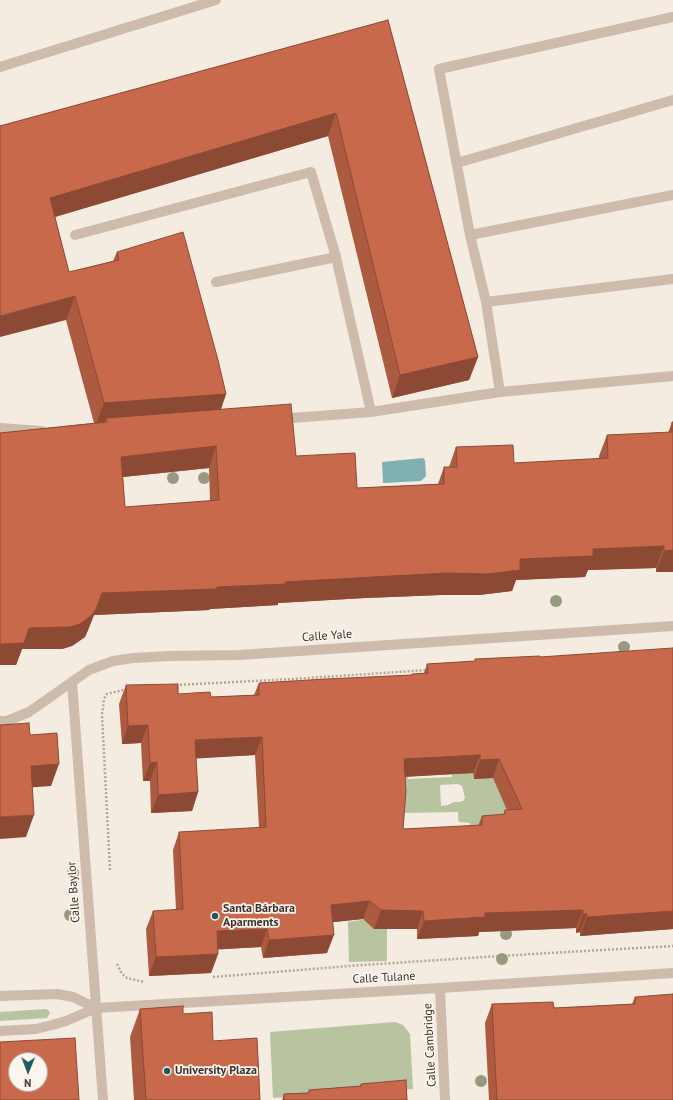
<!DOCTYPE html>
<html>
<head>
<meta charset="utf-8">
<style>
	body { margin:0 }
	#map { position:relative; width:673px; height:1100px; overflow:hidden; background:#f4ebe1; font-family:"PT Sans",sans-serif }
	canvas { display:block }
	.north { position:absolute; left:8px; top:1052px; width:40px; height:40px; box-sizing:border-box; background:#fbf5ee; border:1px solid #aea6a0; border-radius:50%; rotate:181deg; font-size:11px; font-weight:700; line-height:16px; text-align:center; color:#3b302b }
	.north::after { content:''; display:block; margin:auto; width:14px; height:18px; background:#1f5a5e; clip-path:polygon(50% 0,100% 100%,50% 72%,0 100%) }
</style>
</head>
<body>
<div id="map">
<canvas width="673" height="1100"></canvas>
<div class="north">N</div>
</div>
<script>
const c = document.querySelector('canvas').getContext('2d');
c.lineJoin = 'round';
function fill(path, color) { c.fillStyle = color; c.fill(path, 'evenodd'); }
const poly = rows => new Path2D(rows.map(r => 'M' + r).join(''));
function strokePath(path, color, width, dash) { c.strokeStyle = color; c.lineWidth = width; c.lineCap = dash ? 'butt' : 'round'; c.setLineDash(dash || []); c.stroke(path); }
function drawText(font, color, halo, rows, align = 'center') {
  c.font = font + ' "PT Sans",sans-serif'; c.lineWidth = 3.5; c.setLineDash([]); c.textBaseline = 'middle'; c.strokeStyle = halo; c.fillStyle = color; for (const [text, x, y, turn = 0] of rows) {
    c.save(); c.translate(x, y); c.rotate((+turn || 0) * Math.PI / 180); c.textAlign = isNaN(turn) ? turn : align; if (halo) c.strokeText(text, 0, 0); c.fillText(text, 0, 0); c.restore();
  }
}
fill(poly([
	[451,754,471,762,474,779,508,777,539,809,471,835,470,823,459,822,458,818,458,812,400,813,406,755,408,779,452,777],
	[458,784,462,786,465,798,463,801,459,802,454,802,448,805,441,806,440,785],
	[367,919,373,927,387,929,387,961,349,962,348,922],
	[46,1009,49,1011,50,1013,47,1018,0,1021,0,1012],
	[395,1022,403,1025,410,1034,413,1089,273,1098,270,1032]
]), '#b8c4a0');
fill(poly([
	[423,458,425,460,426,476,421,481,383,483,382,462]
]), '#7fb0b2');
strokePath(poly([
	[176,685,293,679,428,670],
	[110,870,102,715,104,699,107,694,127,689],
	[117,964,122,974,127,978,144,982],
	[213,977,362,965,532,954,673,946]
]), '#b9a596', 2.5, [2, 2]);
strokePath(poly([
	[0,67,216,0],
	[457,163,673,100],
	[75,235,311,172,336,257,371,412],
	[470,235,673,195],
	[216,282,336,257],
	[486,302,673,279],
	[500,392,673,376],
	[279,419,371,412,500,392,486,302,470,235,439,69,673,17],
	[0,428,42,431],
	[72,682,103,1100],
	[0,721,7,721,29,712,89,670,113,661,133,658,170,656,239,655,673,626],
	[440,988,445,1100],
	[0,996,57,994,73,997,96,1008],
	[0,1031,36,1029,52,1025,66,1021,96,1008,440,988,673,973]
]), '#cdbbac', 10);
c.fillStyle = '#969b7f';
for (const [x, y] of [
	[173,478],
	[204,478],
	[556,601],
	[624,647],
	[73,873],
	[70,915],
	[506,934],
	[502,959],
	[481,1081]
]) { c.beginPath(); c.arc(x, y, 6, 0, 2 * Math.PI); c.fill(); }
fill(poly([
	[388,20,478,357,469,380,392,398,328,136,55,217,69,272,113,261,117,252,226,394,221,409,296,456,357,488,438,484,444,467,449,467,456,447,514,463,599,459,599,456,607,435,668,433,672,422,673,422,673,572,656,572,656,568,588,570,585,577,516,580,512,591,479,595,441,595,365,598,278,603,278,605,210,609,209,610,94,615,88,630,85,637,72,646,62,649,22,649,16,665,0,665,0,433,94,423,66,320,0,126],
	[209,468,210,501,125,507,123,477],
	[540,657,673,929,580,936,580,932,576,933,576,928,479,932,478,936,417,939,417,929,374,929,363,919,333,922,327,953,263,958,261,947,217,949,218,954,211,973,149,976,146,929,153,911,176,910,173,850,179,832,259,828,255,755,196,758,198,792,192,811,151,813,150,781,143,781,141,743,122,744,119,704,126,685,178,694,211,697,254,695,259,683,411,675,412,674,424,673,427,664,475,661,475,659],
	[473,773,474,779,493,778,507,810,505,810,503,815,482,816,478,826,403,829,405,777],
	[635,997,673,1100,489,1100,485,1023,492,1004,554,1008,632,1004],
	[140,1009,213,1041,260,1100,134,1100,130,1037],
	[361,1084,407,1100,282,1100,284,1094,308,1093,309,1090,360,1086]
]), '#ac5a40');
fill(poly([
	[336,113,328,136,41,221,50,198],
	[75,296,66,320,0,337,0,316],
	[478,357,469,380,392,398,400,375],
	[226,394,218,417,106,418,103,426,95,427,104,403],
	[216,446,209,468,113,478,121,457],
	[664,546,656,568,588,570,585,577,516,580,512,591,479,595,441,595,365,598,278,603,278,605,210,609,209,610,94,615,88,630,85,637,72,646,62,649,22,649,16,665,0,665,0,644,29,628,102,593,217,587,285,582,520,559,593,549],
	[673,550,673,572,656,572,664,551],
	[148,725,141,743,122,744,128,726],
	[262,737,255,755,189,759,195,740],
	[480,755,473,773,397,777,404,759],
	[499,759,493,778,474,779,480,760],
	[157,762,150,781,143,781,150,763],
	[59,764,51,786,23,788,31,766],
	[198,792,192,811,151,813,158,795],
	[34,815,26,837,0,839,0,817],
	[370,901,363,919,325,923,331,905],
	[381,910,423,911,417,929,374,929],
	[583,910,576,928,479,932,478,936,417,939,424,921,485,913],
	[673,911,673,929,580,936,587,917],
	[583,914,587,914,580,932,576,933],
	[267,929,261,947,210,950,217,931],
	[334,935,327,953,263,958,269,940],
	[218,954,211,973,149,976,156,957]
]), '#8c4a34');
const building = poly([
	[388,20,478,357,400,375,336,113,50,198,69,272,119,260,117,252,183,232,218,360,226,394,104,403,75,296,0,316,0,126,388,20],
	[291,404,296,456,355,453,357,488,444,484,444,467,457,467,456,447,513,445,514,463,608,458,607,435,672,432,672,422,673,422,673,550,664,551,664,546,593,549,593,556,520,559,520,570,487,574,448,573,372,577,285,582,286,584,217,587,217,589,102,593,96,609,92,615,80,624,70,627,29,628,24,643,0,644,0,433,107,422,106,418,291,404],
	[216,446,219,500,125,507,121,457,216,446],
	[673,648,673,911,587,917,587,914,583,914,583,910,485,913,485,917,424,921,423,911,381,910,370,901,331,905,334,935,269,940,267,929,217,931,218,954,156,957,153,911,183,909,179,832,266,827,262,737,195,740,198,792,158,795,157,762,150,763,148,725,128,726,126,685,178,684,178,694,210,692,211,697,259,695,259,683,326,679,412,675,412,674,428,673,427,664,475,661,475,659,540,656,540,657,673,648],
	[480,755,480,760,499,759,522,809,505,810,505,814,482,816,482,825,403,829,406,791,404,759,480,755],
	[29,723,30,735,57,733,59,764,31,766,34,815,0,817,0,725,29,723],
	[673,994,673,1100,497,1100,492,1004,553,1002,554,1008,635,1004,635,997,673,994],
	[183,1006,183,1014,212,1012,213,1041,257,1038,260,1100,146,1100,140,1009,183,1006],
	[75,1038,79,1100,0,1100,0,1042,75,1038],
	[16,1060,40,1060,40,1084,16,1084,16,1060],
	[406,1080,407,1100,284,1100,284,1094,309,1093,309,1090,361,1086,361,1084,406,1080]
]);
fill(building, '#c8694b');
strokePath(building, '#8c4a34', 1);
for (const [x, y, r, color] of [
	[215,916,4,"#1f5a5e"],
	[167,1071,4,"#1f5a5e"]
]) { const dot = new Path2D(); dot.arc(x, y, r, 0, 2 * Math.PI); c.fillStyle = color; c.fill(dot); strokePath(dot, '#fbf5ee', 1.5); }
drawText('12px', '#3b302b', '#fbf5ee', [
	["Calle Yale",327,636,-4],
	["Calle Baylor",74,892,-94],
	["Calle Tulane",384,978,-3],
	["Calle Cambridge",430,1045,-93]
]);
drawText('bold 12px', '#3b302b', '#fbf5ee', [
	["Santa Bárbara",223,909],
	["Aparments",223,923],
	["University Plaza",175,1071]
], 'left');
</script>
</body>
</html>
